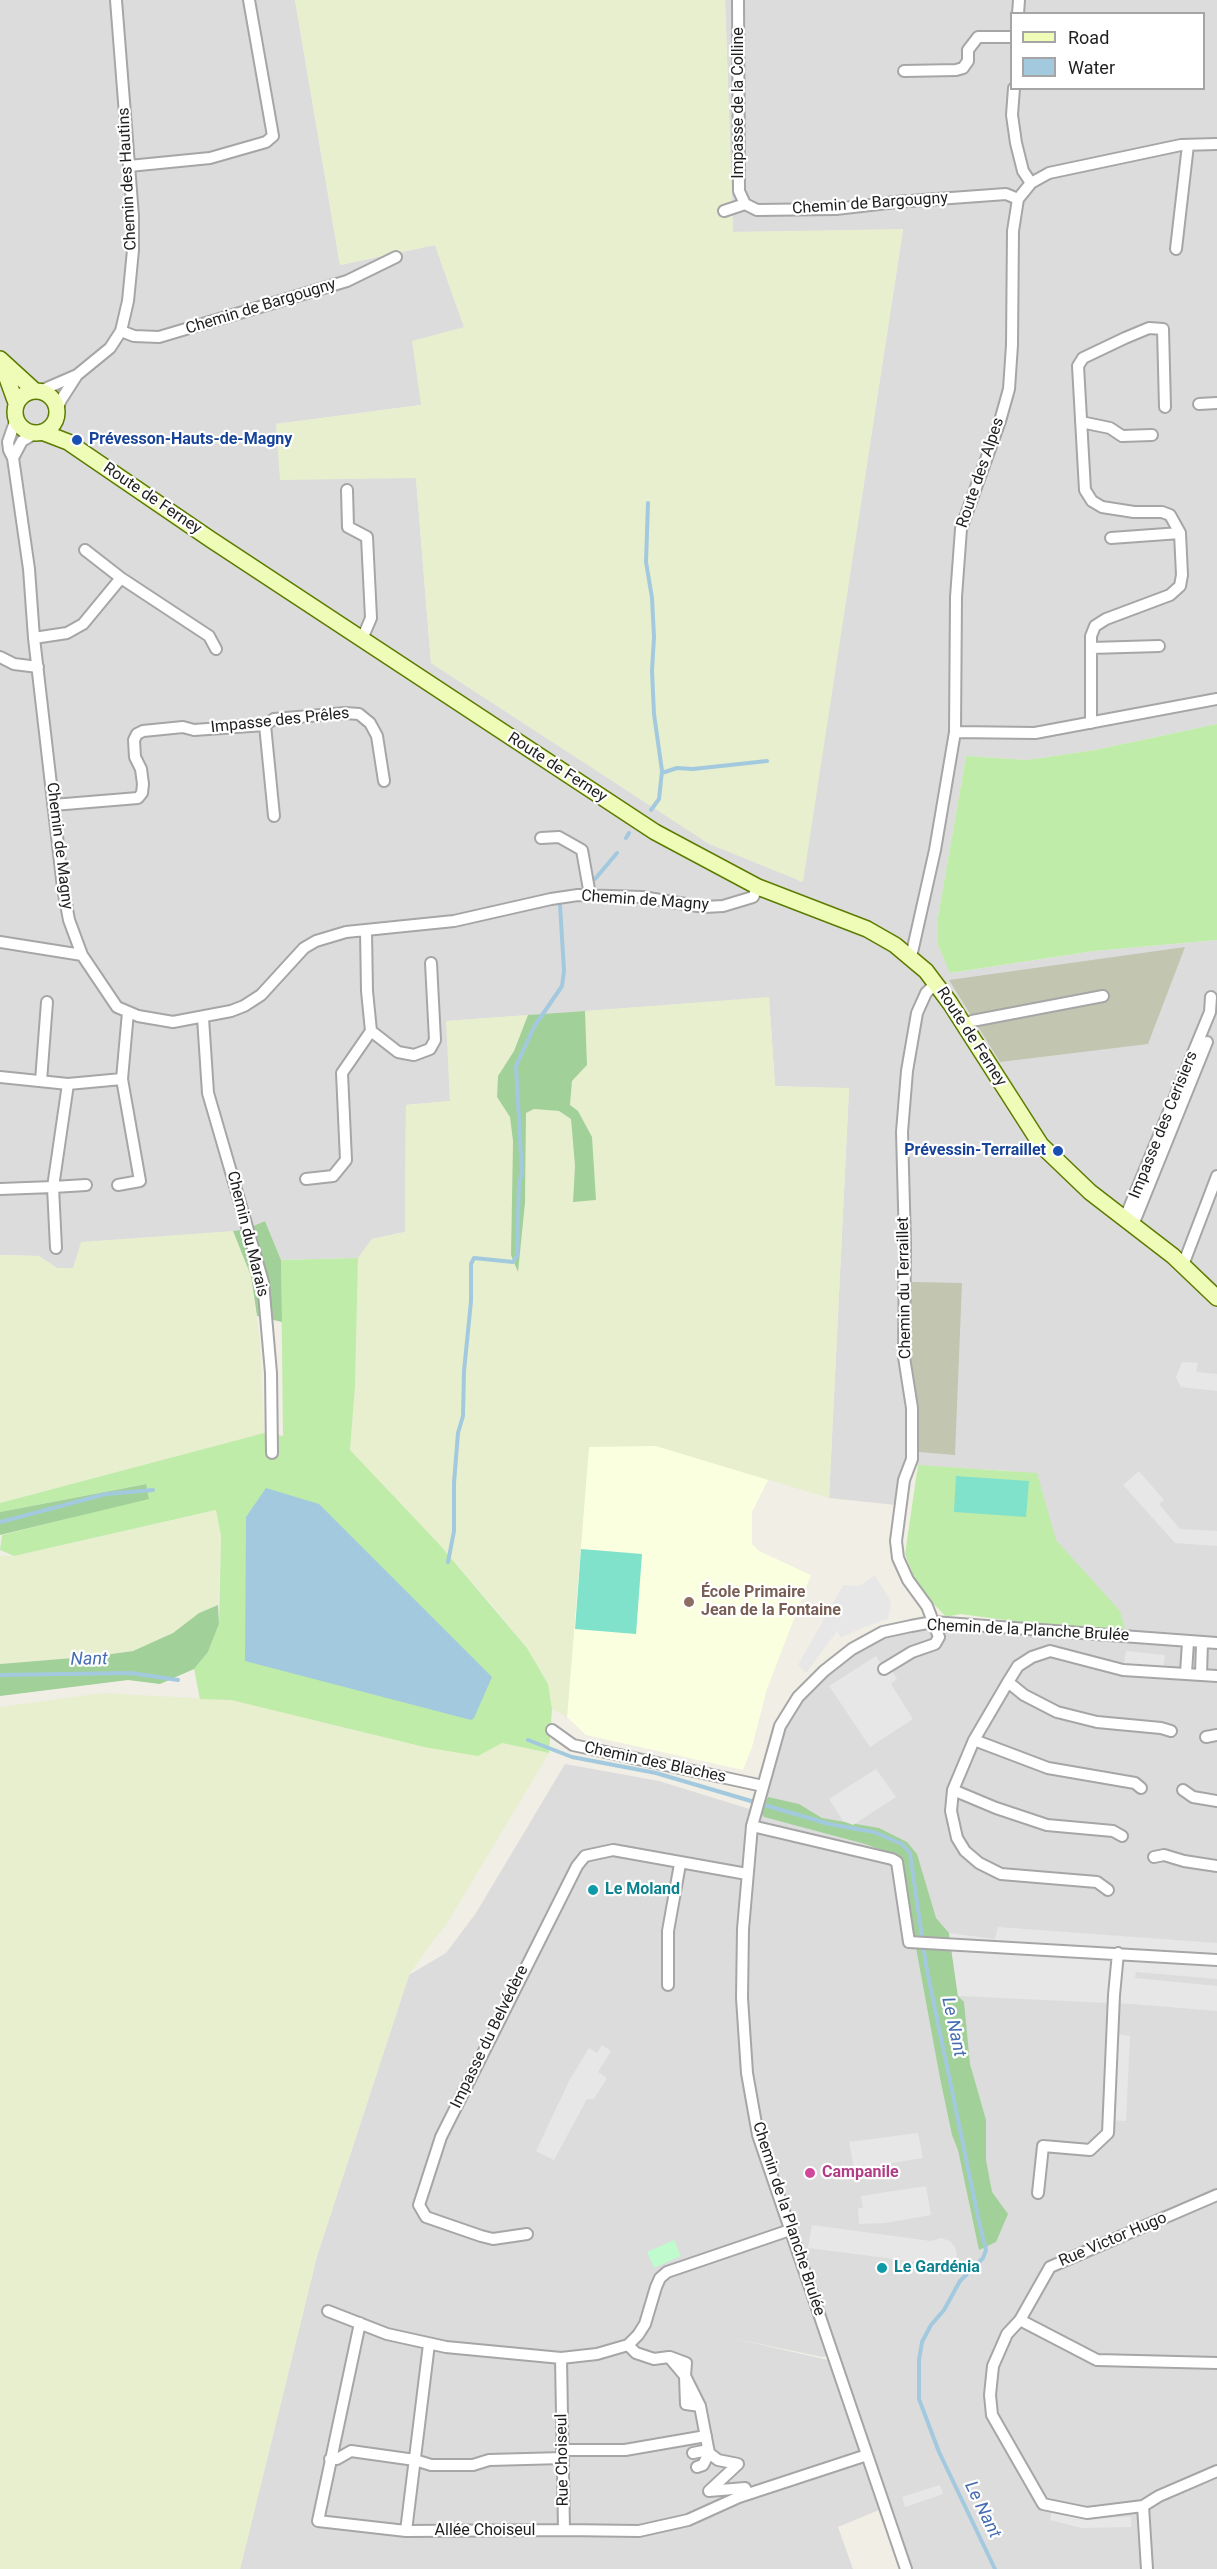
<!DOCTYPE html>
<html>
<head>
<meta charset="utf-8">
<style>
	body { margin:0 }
	#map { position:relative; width:1217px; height:2569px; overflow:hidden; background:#f0eee5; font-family:Roboto,sans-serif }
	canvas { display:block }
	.legend { position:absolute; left:1010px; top:12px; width:195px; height:78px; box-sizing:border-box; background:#fff; border:2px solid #a5a5a5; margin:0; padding:8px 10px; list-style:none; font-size:18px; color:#1f1f1f }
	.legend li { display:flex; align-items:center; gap:12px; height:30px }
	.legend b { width:30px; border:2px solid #a5a5a5 }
</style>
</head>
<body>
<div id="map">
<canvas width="1217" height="2569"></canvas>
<ul class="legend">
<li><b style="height:8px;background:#effcb7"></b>Road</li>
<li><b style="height:16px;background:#a3c9df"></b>Water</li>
</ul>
</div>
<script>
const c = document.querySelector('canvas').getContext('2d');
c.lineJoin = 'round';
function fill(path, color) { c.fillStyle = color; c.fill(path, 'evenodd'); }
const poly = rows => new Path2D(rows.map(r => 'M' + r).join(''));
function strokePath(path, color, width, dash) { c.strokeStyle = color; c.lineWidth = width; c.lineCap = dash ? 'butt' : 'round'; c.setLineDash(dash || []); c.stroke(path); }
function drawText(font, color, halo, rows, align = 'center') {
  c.font = font + ' Roboto,sans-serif'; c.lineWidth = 4.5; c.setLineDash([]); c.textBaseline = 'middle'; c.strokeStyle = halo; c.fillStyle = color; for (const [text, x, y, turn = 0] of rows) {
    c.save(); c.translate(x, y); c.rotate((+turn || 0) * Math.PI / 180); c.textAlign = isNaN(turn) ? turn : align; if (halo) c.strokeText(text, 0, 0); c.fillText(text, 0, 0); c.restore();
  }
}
fill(poly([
	[0,0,295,0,340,265,435,245,464,327,421,405,276,424,416,478,431,663,653,807,802,882,903,230,733,232,725,0,1217,0,1217,724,1095,750,1027,760,966,756,938,917,938,945,951,973,1094,951,1217,940,1217,2569,906,2569,832,2355,822,2357,732,2338,828,2360,879,2510,838,2527,853,2569,240,2569,317,2256,409,1975,446,1953,476,1913,565,1764,659,1781,756,1811,780,1726,798,1697,852,1649,911,1626,1127,1636,961,1608,1012,1471,907,1465,896,1505,829,1498,849,1089,775,1086,769,998,447,1021,450,1101,406,1105,405,1232,372,1239,358,1258,281,1260,265,1221,244,1230,73,1268,57,1268,39,1256,0,1255],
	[1012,14,1204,14,1204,88,1012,88]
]), '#dddcdc');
fill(poly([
	[589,1446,656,1446,768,1480,752,1512,752,1544,759,1551,811,1575,767,1689,752,1747,743,1770,586,1735,567,1717]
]), '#faffdf');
fill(poly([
	[1185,947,1148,1044,1000,1062,949,980],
	[912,1282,962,1283,955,1455,919,1452,918,1406,911,1366,908,1329]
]), '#c2c5b0');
fill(poly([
	[295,0,725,0,733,232,903,229,803,882,709,844,431,663,416,478,280,480,276,424,421,405,412,341,464,327,435,245,340,265],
	[769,997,775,1086,849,1088,829,1498,656,1446,589,1447,567,1717,552,1709,548,1684,527,1648,493,1606,439,1544,350,1450,355,1387,358,1258,372,1239,405,1232,406,1105,450,1101,446,1021,528,1015,514,1051,498,1076,497,1097,510,1117,513,1141,511,1255,517,1271,525,1203,526,1113,534,1109,559,1111,571,1119,575,1166,573,1201,596,1200,570,1105,572,1081,587,1065,585,1011],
	[233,1231,251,1276,260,1343,264,1433,0,1503,0,1255,39,1256,57,1268,73,1268,81,1242],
	[217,1510,221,1536,218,1605,199,1613,173,1633,133,1651,98,1656,0,1664,0,1556,14,1556],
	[103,1693,231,1700,424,1747,502,1743,549,1753,446,1925,432,1942,409,1975,317,2256,240,2569,0,2569,0,1707]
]), '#e8efcf');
fill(poly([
	[1217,724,1217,940,1094,951,950,973,938,945,938,917,966,756,1027,760,1095,750],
	[358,1258,355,1387,350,1450,439,1544,527,1648,548,1684,552,1709,549,1753,502,1743,478,1756,424,1747,231,1700,200,1699,194,1669,208,1652,219,1624,221,1536,216,1510,14,1556,0,1550,2,1535,149,1498,145,1484,0,1512,0,1503,264,1433,283,1436,281,1260],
	[918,1465,1037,1473,1056,1540,1120,1611,1127,1636,960,1614,946,1617,918,1587,905,1554]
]), '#c0eca9');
fill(poly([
	[585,1011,587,1065,572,1081,570,1105,578,1111,592,1137,596,1200,573,1202,575,1166,571,1119,559,1111,534,1109,526,1113,525,1203,518,1272,511,1255,513,1141,510,1117,497,1097,498,1076,514,1051,528,1015],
	[265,1221,281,1260,282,1322,257,1316,251,1276,233,1231,244,1230],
	[146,1484,149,1499,0,1535,0,1512],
	[218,1605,219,1624,208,1652,194,1669,160,1684,128,1680,0,1696,0,1664,97,1656,133,1651,173,1633,199,1613],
	[768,1797,799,1804,822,1818,879,1828,907,1842,917,1854,936,1918,949,1933,958,1996,964,2002,970,2064,986,2120,986,2160,992,2192,1008,2214,996,2242,979,2250,958,2150,952,2135,940,2078,900,1861,887,1852,865,1844,764,1817,761,1813]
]), '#a1d198');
fill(poly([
	[674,2240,681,2256,654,2268,647,2252]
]), '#c0fbcd');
fill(poly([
	[956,1476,1029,1481,1026,1517,954,1512],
	[581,1549,642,1554,636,1634,575,1629]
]), '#80e2ca');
fill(poly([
	[1182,1362,1198,1363,1196,1372,1217,1374,1217,1391,1181,1387,1176,1377],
	[1139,1471,1164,1500,1159,1504,1180,1529,1217,1531,1217,1546,1175,1543,1123,1485],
	[875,1575,891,1602,888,1619,861,1628,841,1638,837,1631,806,1673,798,1665,843,1585,859,1586],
	[1126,1651,1165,1655,1163,1672,1123,1670],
	[876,1656,884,1669,889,1666,897,1679,891,1684,913,1719,870,1747,829,1686],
	[876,1769,896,1797,853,1825,843,1821,829,1799],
	[998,1927,1217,1943,1217,1979,1136,1972,1135,1978,1217,1986,1217,2011,1132,2004,958,1996,949,1933,995,1939],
	[1112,2033,1130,2036,1126,2121,1108,2120],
	[602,2045,611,2051,598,2072,607,2078,594,2099,587,2099,554,2160,536,2151,569,2081,589,2048,597,2053],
	[918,2133,923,2158,854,2169,849,2142],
	[926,2186,931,2215,885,2223,859,2224,858,2208,863,2208,861,2196],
	[812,2225,931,2241,941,2238,950,2241,955,2247,957,2255,955,2260,948,2264,933,2264,808,2248],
	[940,2485,943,2494,905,2507,902,2497],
	[1052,2510,1086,2518,1131,2517,1131,2527,1082,2528,1050,2520]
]), '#e7e7e7');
fill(poly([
	[266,1488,319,1504,492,1677,474,1718,471,1720,245,1661,246,1517]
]), '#a3c9df');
strokePath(poly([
	[648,503,646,562,652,598,654,637,652,671,654,714,662,771,659,799,651,810],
	[662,773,677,768,693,769,767,761],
	[626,838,629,833],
	[595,879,617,853],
	[0,1522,106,1494,153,1490],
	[448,1562,454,1531,454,1483,458,1433,463,1416,464,1371,471,1301,471,1264,474,1258,513,1262,517,1256,519,1182,522,1174,516,1066,534,1027,562,986,564,971,560,905],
	[0,1675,131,1673,178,1680],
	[528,1740,572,1757,656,1773,829,1824,874,1832,902,1844,910,1853,926,1965,978,2217,986,2250,983,2258,960,2281,944,2310,931,2325,922,2342,919,2360,919,2399,939,2452,995,2569]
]), '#a3c9df', 4);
const street = poly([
	[738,0,739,191,745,204],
	[1018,14,1019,0],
	[904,71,956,70,963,68,968,61,968,50,978,37,1012,37],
	[1014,88,1012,115,1016,143,1023,171,1031,183],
	[129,166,210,158,266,142,273,136,249,0],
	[724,211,745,204,757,210,836,209,896,202,1006,194,1018,199],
	[1176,249,1188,145],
	[121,331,134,336,159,337,347,281,396,257],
	[40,391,77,375,110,348,121,331,128,301,133,250,133,216,116,0],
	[1199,404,1217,403],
	[57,410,61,400,77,375],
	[16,419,8,442,9,450,13,458,29,569,34,638,63,888,69,920,82,955,117,1007,138,1016,173,1022,231,1011,244,1006,261,995,304,948,316,941,346,932,454,921,551,899,578,895,642,897,704,907,723,906,753,897,758,887],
	[1081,422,1110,428,1122,436,1152,435],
	[13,458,22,441,36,433],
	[347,490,348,527,367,537,371,618,362,639],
	[1111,538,1180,533],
	[85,550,121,578],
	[34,638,67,633,83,624,121,578,209,636,216,649],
	[1091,648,1159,646],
	[0,657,14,664,38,667],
	[1091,723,1091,636,1095,626,1106,619,1170,595,1180,586,1182,575,1180,533,1170,515,1162,512,1134,512,1102,507,1092,501,1085,490,1078,366,1083,358,1125,338,1149,328,1163,329,1165,407],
	[265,725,274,816],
	[955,732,1035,733,1217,699],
	[53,805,138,798,142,793,143,784,141,769,135,757,134,740,137,734,143,731,183,727,194,730,265,725,274,719,345,713,359,714,370,723,377,736,384,781],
	[541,838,559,837,582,850,590,895],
	[0,942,82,955],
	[911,957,935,850,955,732,956,597,961,529,1000,421,1009,389,1012,345,1013,231,1018,199,1031,183,1049,173,1181,145,1217,144],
	[203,1018,208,1093,263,1282,271,1373,272,1453],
	[964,1025,972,1021,1103,996],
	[371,1031,398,1052,414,1055,430,1049,435,1040,431,963],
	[0,1077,68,1084,122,1079,128,1012],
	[41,1081,47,1002],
	[306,1179,333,1176,346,1160,342,1073,371,1031,367,991,366,931],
	[118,1185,140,1181,122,1079],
	[0,1189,53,1187,68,1084],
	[1125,1218,1210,1012,1211,997],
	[1133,1225,1207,1042],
	[56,1248,53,1187,86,1185],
	[1183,1265,1217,1176],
	[884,1669,912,1652,935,1644,939,1637,927,1606,908,1580,898,1558,896,1541,904,1480,912,1459,912,1408,904,1357,905,1243,902,1132,907,1071,917,1013,926,993,936,983],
	[1186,1673,1188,1642],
	[1201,1675,1202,1642],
	[1008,1682,974,1740,1048,1768,1135,1783,1141,1788],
	[552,1730,573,1745,763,1786],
	[1171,1731,1161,1728,1097,1722,1057,1712,1024,1695,1008,1682,1018,1666,1032,1657,1050,1651,1123,1670,1217,1676],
	[1206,1737,1217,1735],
	[974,1740,953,1790,996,1808,1047,1825,1113,1831,1122,1836],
	[953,1790,951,1811,957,1838,965,1851,979,1863,1001,1874,1097,1882,1108,1890],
	[1183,1790,1193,1797,1217,1801],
	[752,1826,892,1859,897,1862,909,1942,1217,1960],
	[1154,1857,1164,1855,1184,1861,1217,1866],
	[668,1985,668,1931,680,1864],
	[1038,2193,1043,2146,1090,2150,1108,2133,1114,1995,1118,1953],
	[790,2230,667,2272,660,2278,656,2287,645,2324,638,2335,628,2345,597,2354,561,2358,564,2530,639,2531,688,2520,739,2497,867,2455],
	[527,2234,493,2239,481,2236,426,2217,419,2205,441,2137,577,1866,585,1856,613,1850,747,1874],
	[328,2311,387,2334,446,2347,561,2358],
	[1020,2320,1097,2360,1217,2363],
	[360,2323,318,2521,406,2531,564,2530],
	[628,2345,636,2353,654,2359,669,2357,685,2376,686,2404,700,2406,709,2453,718,2460,738,2464,709,2491,745,2488,748,2494],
	[670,2357,686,2363,685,2376,700,2406],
	[562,2450,625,2450,706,2436],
	[693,2453,708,2450],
	[330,2459,337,2459,351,2451,415,2460,431,2465,473,2465,489,2460,563,2458],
	[697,2467,703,2465,709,2453],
	[1143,2506,1087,2513,1043,2504,992,2415,990,2395,993,2366,1007,2334,1020,2320,1050,2267,1217,2195],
	[406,2531,429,2344],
	[906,2569,758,2135,747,2073,742,1998,743,1929,752,1826,780,1726,798,1697,824,1671,852,1649,883,1632,911,1626,933,1622,1217,1643],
	[1147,2569,1143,2506,1159,2496,1217,2471]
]);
const secondary = poly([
	[0,359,35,391],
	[2,364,16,403],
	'15 412a21 21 0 1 1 42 0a21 21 0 1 1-42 0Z',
	[42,432,68,442,210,539,655,832,758,887,867,929,895,945,926,971,950,1003,1041,1145,1090,1192,1173,1256,1217,1298]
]);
strokePath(street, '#a6a6a6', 14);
strokePath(secondary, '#5c7b01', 18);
strokePath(street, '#fff', 10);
strokePath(secondary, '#effcb7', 15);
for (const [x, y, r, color] of [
	[77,440,6,"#1a4fb4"],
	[1058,1151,6,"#1a4fb4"],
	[689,1602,6,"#8d6e63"],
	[593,1890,6,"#0f9aa8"],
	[810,2173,6,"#d1479c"],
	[882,2268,6,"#0f9aa8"]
]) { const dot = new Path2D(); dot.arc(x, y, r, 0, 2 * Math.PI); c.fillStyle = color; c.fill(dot); strokePath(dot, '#fff', 2); }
drawText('16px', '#1f1f1f', '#fff', [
	["Impasse de la Colline",739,103,-90],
	["Chemin des Hautins",128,179,-93],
	["Chemin de Bargougny",870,204,-4],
	["Chemin de Bargougny",261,307,-17],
	["Route des Alpes",981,473,-71],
	["Route de Ferney",152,499,34],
	["Impasse des Prêles",280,721,-6],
	["Route de Ferney",557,768,33],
	["Chemin de Magny",59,846,83],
	["Chemin de Magny",645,901,4],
	["Route de Ferney",971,1037,57],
	["Impasse des Cerisiers",1164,1125,-68],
	["Chemin du Marais",247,1234,76],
	["Chemin du Terraillet",905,1288,-91],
	["Chemin de la Planche Brulée",1028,1631,3],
	["Chemin des Blaches",655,1763,12],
	["Impasse du Belvédère",490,2037,-64],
	["Chemin de la Planche Brulée",788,2219,72],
	["Rue Victor Hugo",1113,2240,-23],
	["Rue Choiseul",563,2460,-91],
	["Allée Choiseul",485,2531]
]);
drawText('bold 16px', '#164399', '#fff', [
	["Prévesson-Hauts-de-Magny",89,440],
	["Prévessin-Terraillet",1046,1151,"right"]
], 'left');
drawText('bold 16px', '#785e54', '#fff', [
	["École Primaire",701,1593],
	["Jean de la Fontaine",701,1611]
], 'left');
drawText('bold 16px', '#0d838f', '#fff', [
	["Le Moland",605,1890],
	["Le Gardénia",894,2268]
], 'left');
drawText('bold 16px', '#b23c85', '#fff', [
	["Campanile",822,2173]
], 'left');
drawText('italic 18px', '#476eb2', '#fff', [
	["Nant",89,1660,-1],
	["Le Nant",953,2027,78],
	["Le Nant",982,2510,64]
]);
</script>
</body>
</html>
